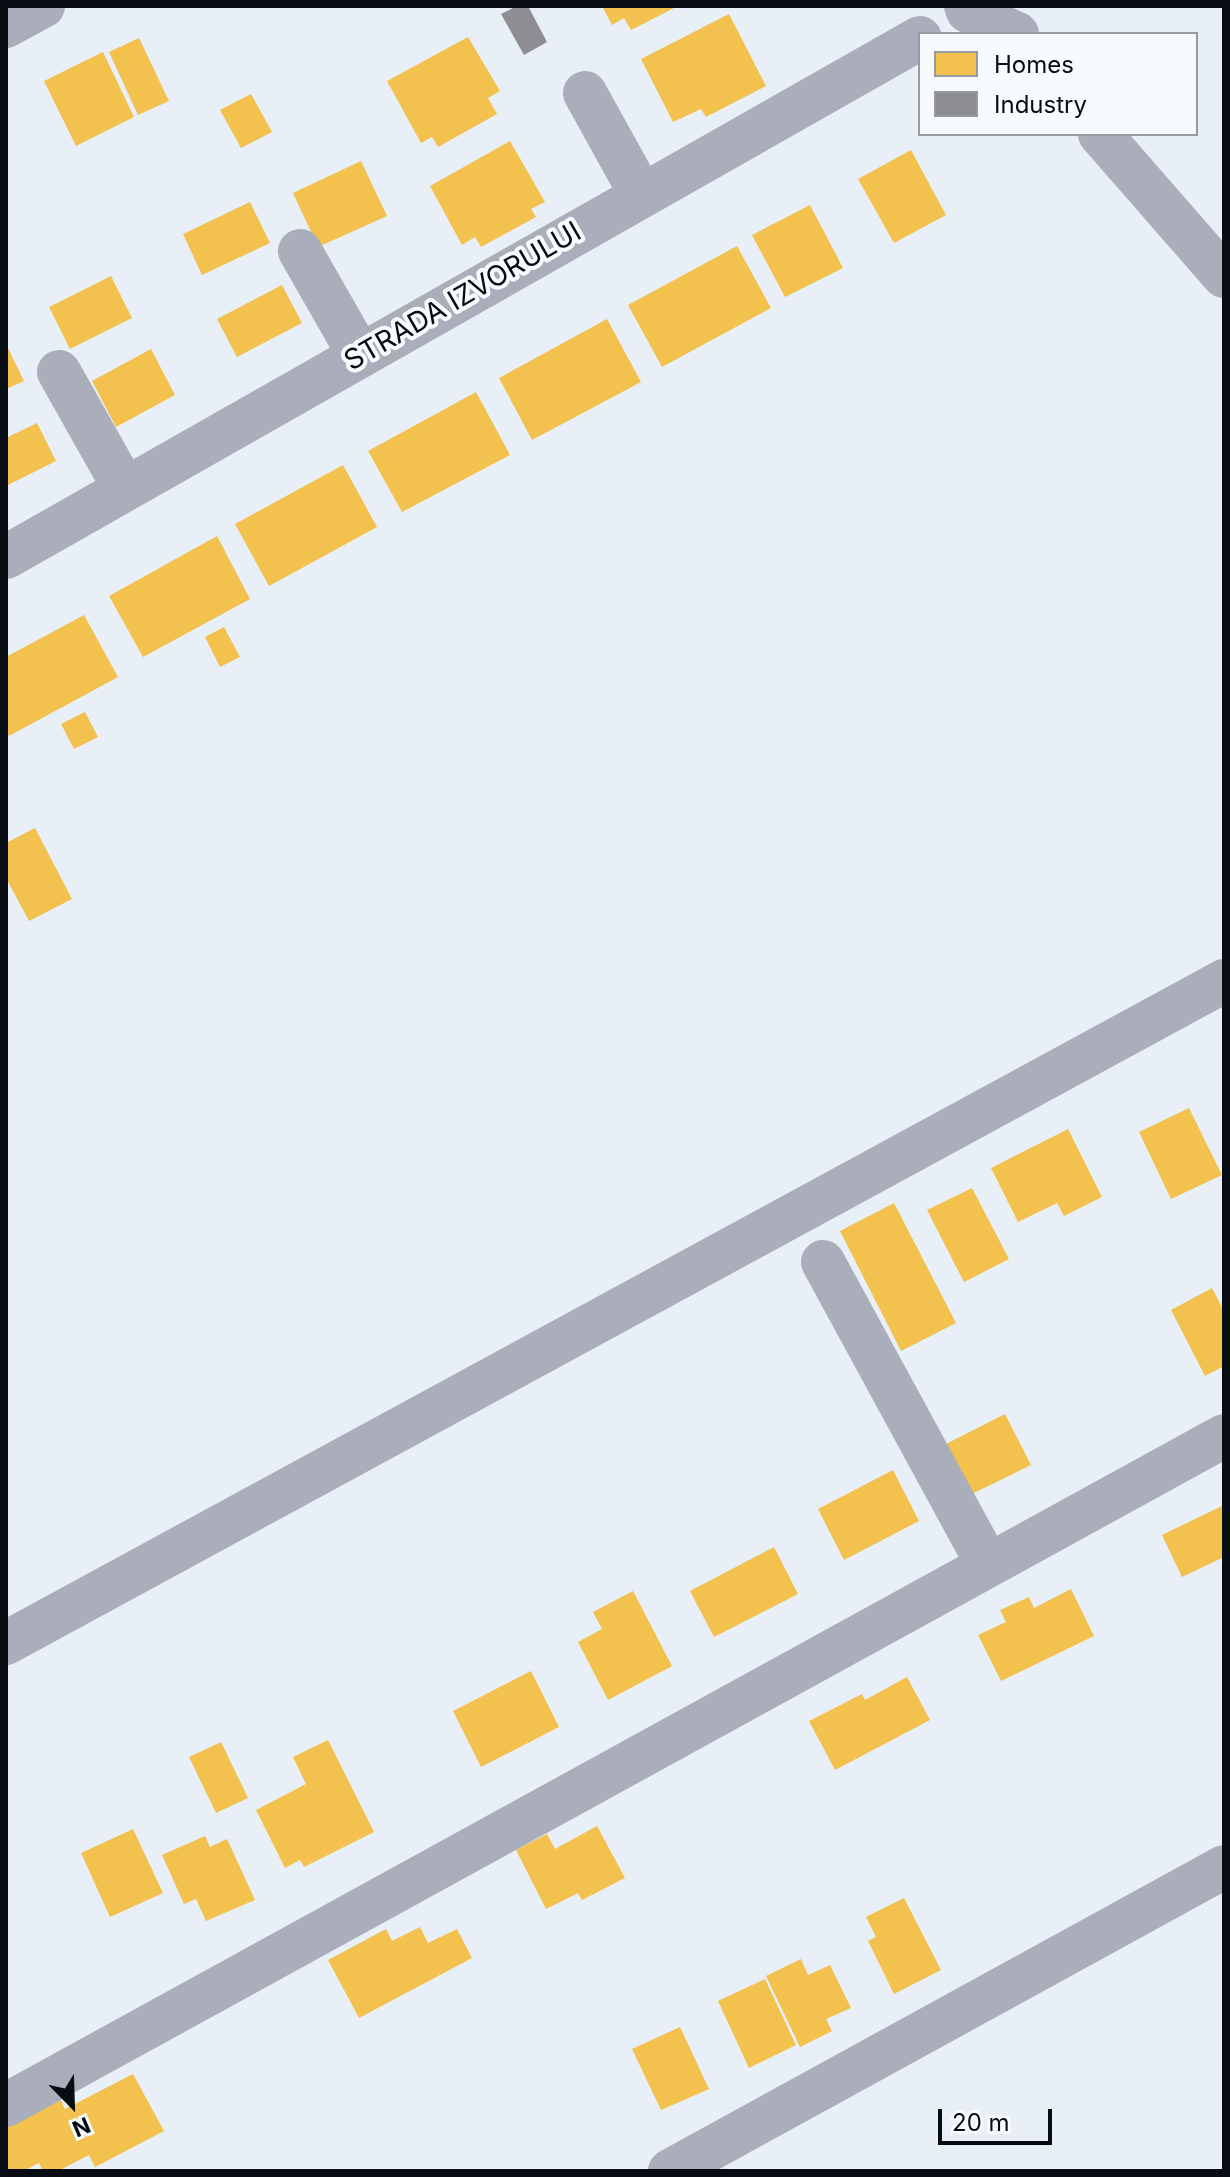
<!DOCTYPE html>
<html>
<head>
<meta charset="utf-8">
<style>
	body { margin:0 }
	#map { position:relative; width:1230px; height:2177px; overflow:hidden; background:#e8eff7; font-family:Inter,sans-serif }
	canvas { display:block }
	.frame { position:absolute; inset:0; border:8px solid #070c12; pointer-events:none }
	.legend { position:absolute; left:918px; top:32px; width:280px; height:104px; box-sizing:border-box; background:#f8fbfe; border:2px solid #989ba0; margin:0; padding:10px 14px; list-style:none; font-size:24px; color:#070c12 }
	.legend li { display:flex; align-items:center; gap:16px; height:40px }
	.legend b { width:40px; border:2px solid #989ba0 }
	.north { position:absolute; left:32px; top:2065px; width:80px; height:80px; -webkit-text-stroke:6px #f8fbfe; paint-order:stroke; rotate:157deg; font-size:22px; font-weight:700; line-height:32px; text-align:center; color:#070c12 }
	.north::after { content:''; display:block; margin:auto; width:28px; height:36px; background:#070c12; clip-path:polygon(50% 0,100% 100%,50% 72%,0 100%) }
	.scale { position:absolute; left:938px; top:2109px; width:114px; height:36px; box-sizing:border-box; border:4px solid #070c12; border-top:0; padding-left:10px; font-size:24px; line-height:28px; white-space:nowrap; color:#070c12; -webkit-text-stroke:6px #f8fbfe; paint-order:stroke }
</style>
</head>
<body>
<div id="map">
<canvas width="1230" height="2177"></canvas>
<div class="frame"></div>
<ul class="legend">
<li><b style="height:22px;background:#f2c14e"></b>Homes</li>
<li><b style="height:22px;background:#8d8d92"></b>Industry</li>
</ul>
<div class="north">N</div>
<div class="scale">20 m</div>
</div>
<script>
const c = document.querySelector('canvas').getContext('2d');
c.lineJoin = 'round';
function fill(path, color) { c.fillStyle = color; c.fill(path, 'evenodd'); }
const poly = rows => new Path2D(rows.map(r => 'M' + r).join(''));
function strokePath(path, color, width, dash) { c.strokeStyle = color; c.lineWidth = width; c.lineCap = dash ? 'butt' : 'round'; c.setLineDash(dash || []); c.stroke(path); }
function drawText(font, color, halo, rows, align = 'center') {
  c.font = font + ' Inter,sans-serif'; c.lineWidth = 8; c.setLineDash([]); c.textBaseline = 'middle'; c.strokeStyle = halo; c.fillStyle = color; for (const [text, x, y, turn = 0] of rows) {
    c.save(); c.translate(x, y); c.rotate((+turn || 0) * Math.PI / 180); c.textAlign = isNaN(turn) ? turn : align; if (halo) c.strokeText(text, 0, 0); c.fillText(text, 0, 0); c.restore();
  }
}
fill(poly([
	[602,6,678,6,631,30,624,18,612,25],
	[729,14,766,86,706,117,701,109,673,122,641,59],
	[468,37,500,91,488,98,497,114,438,147,432,137,421,143,387,81],
	[139,38,169,101,138,115,109,52],
	[103,52,134,117,76,146,44,81],
	[251,94,272,132,241,148,220,110],
	[510,141,545,202,531,209,536,217,481,247,475,237,462,245,430,186],
	[911,150,946,215,894,243,858,179],
	[361,161,387,216,318,247,293,193],
	[250,202,270,243,202,275,183,234],
	[810,205,843,268,785,297,752,235],
	[737,246,771,308,662,367,628,305],
	[111,276,132,318,70,349,49,307],
	[282,285,302,323,237,357,217,319],
	[607,319,641,382,532,440,499,378],
	[6,344,24,381,6,389],
	[151,349,175,395,116,427,92,381],
	[476,392,510,455,402,512,368,451],
	[37,423,56,461,6,486,6,438],
	[343,465,377,527,269,586,235,524],
	[217,536,250,599,143,657,109,596],
	[84,615,118,677,9,736,6,729,6,657],
	[224,627,240,657,220,667,205,637],
	[85,712,98,737,74,749,61,724],
	[35,828,72,899,29,921,6,878,6,843],
	[1189,1108,1222,1175,1171,1199,1139,1132],
	[1068,1129,1102,1197,1064,1216,1057,1203,1018,1222,991,1168],
	[972,1188,1009,1259,964,1282,927,1210],
	[894,1203,956,1323,901,1351,840,1231],
	[1212,1288,1224,1311,1224,1366,1205,1376,1171,1310],
	[1005,1414,1031,1465,972,1494,946,1444],
	[893,1470,919,1521,844,1560,818,1509],
	[1224,1505,1224,1557,1182,1577,1162,1535],
	[774,1547,798,1594,714,1637,690,1591],
	[1071,1589,1094,1636,1001,1681,978,1635,1006,1622,1000,1610,1029,1597,1034,1608],
	[633,1591,672,1666,608,1700,578,1642,602,1629,593,1612],
	[531,1671,559,1727,481,1767,453,1711],
	[907,1677,930,1720,835,1770,809,1721,862,1694,865,1700],
	[328,1740,374,1832,304,1867,300,1860,285,1868,256,1810,306,1784,293,1757],
	[221,1742,248,1798,216,1813,189,1757],
	[597,1826,625,1878,582,1900,578,1893,546,1909,516,1850,547,1834,555,1849],
	[133,1829,163,1893,110,1917,81,1853],
	[205,1836,210,1847,227,1839,255,1900,206,1921,196,1899,184,1904,162,1855],
	[904,1898,941,1970,894,1994,868,1941,876,1937,866,1917],
	[420,1927,428,1943,457,1929,472,1958,359,2018,328,1960,386,1929,392,1941],
	[801,1959,808,1975,830,1965,851,2008,826,2019,832,2031,800,2047,766,1976],
	[765,1979,796,2045,749,2068,718,2001],
	[680,2027,709,2089,661,2110,632,2049],
	[133,2074,164,2131,95,2167,89,2155,58,2171,43,2171,39,2163,23,2171,6,2171,6,2128,61,2100,65,2109]
]), '#f2c14e');
fill(poly([
	[517,6,528,6,547,42,524,55,501,14]
]), '#8d8d92');
strokePath(poly([
	[966,6,968,11,1017,34],
	[6,26,43,6],
	[585,93,642,196],
	[1100,134,1224,276],
	[300,251,360,356],
	[59,372,125,489],
	[6,557,920,38],
	[823,1262,988,1565],
	[6,1643,1224,981],
	[6,2105,1224,1436],
	[670,2171,1224,1867]
]), '#aaaeba', 44);
drawText('28px', '#070c12', '#f8fbfe', [
	["STRADA IZVORULUI",463,297,-30]
]);
</script>
</body>
</html>
